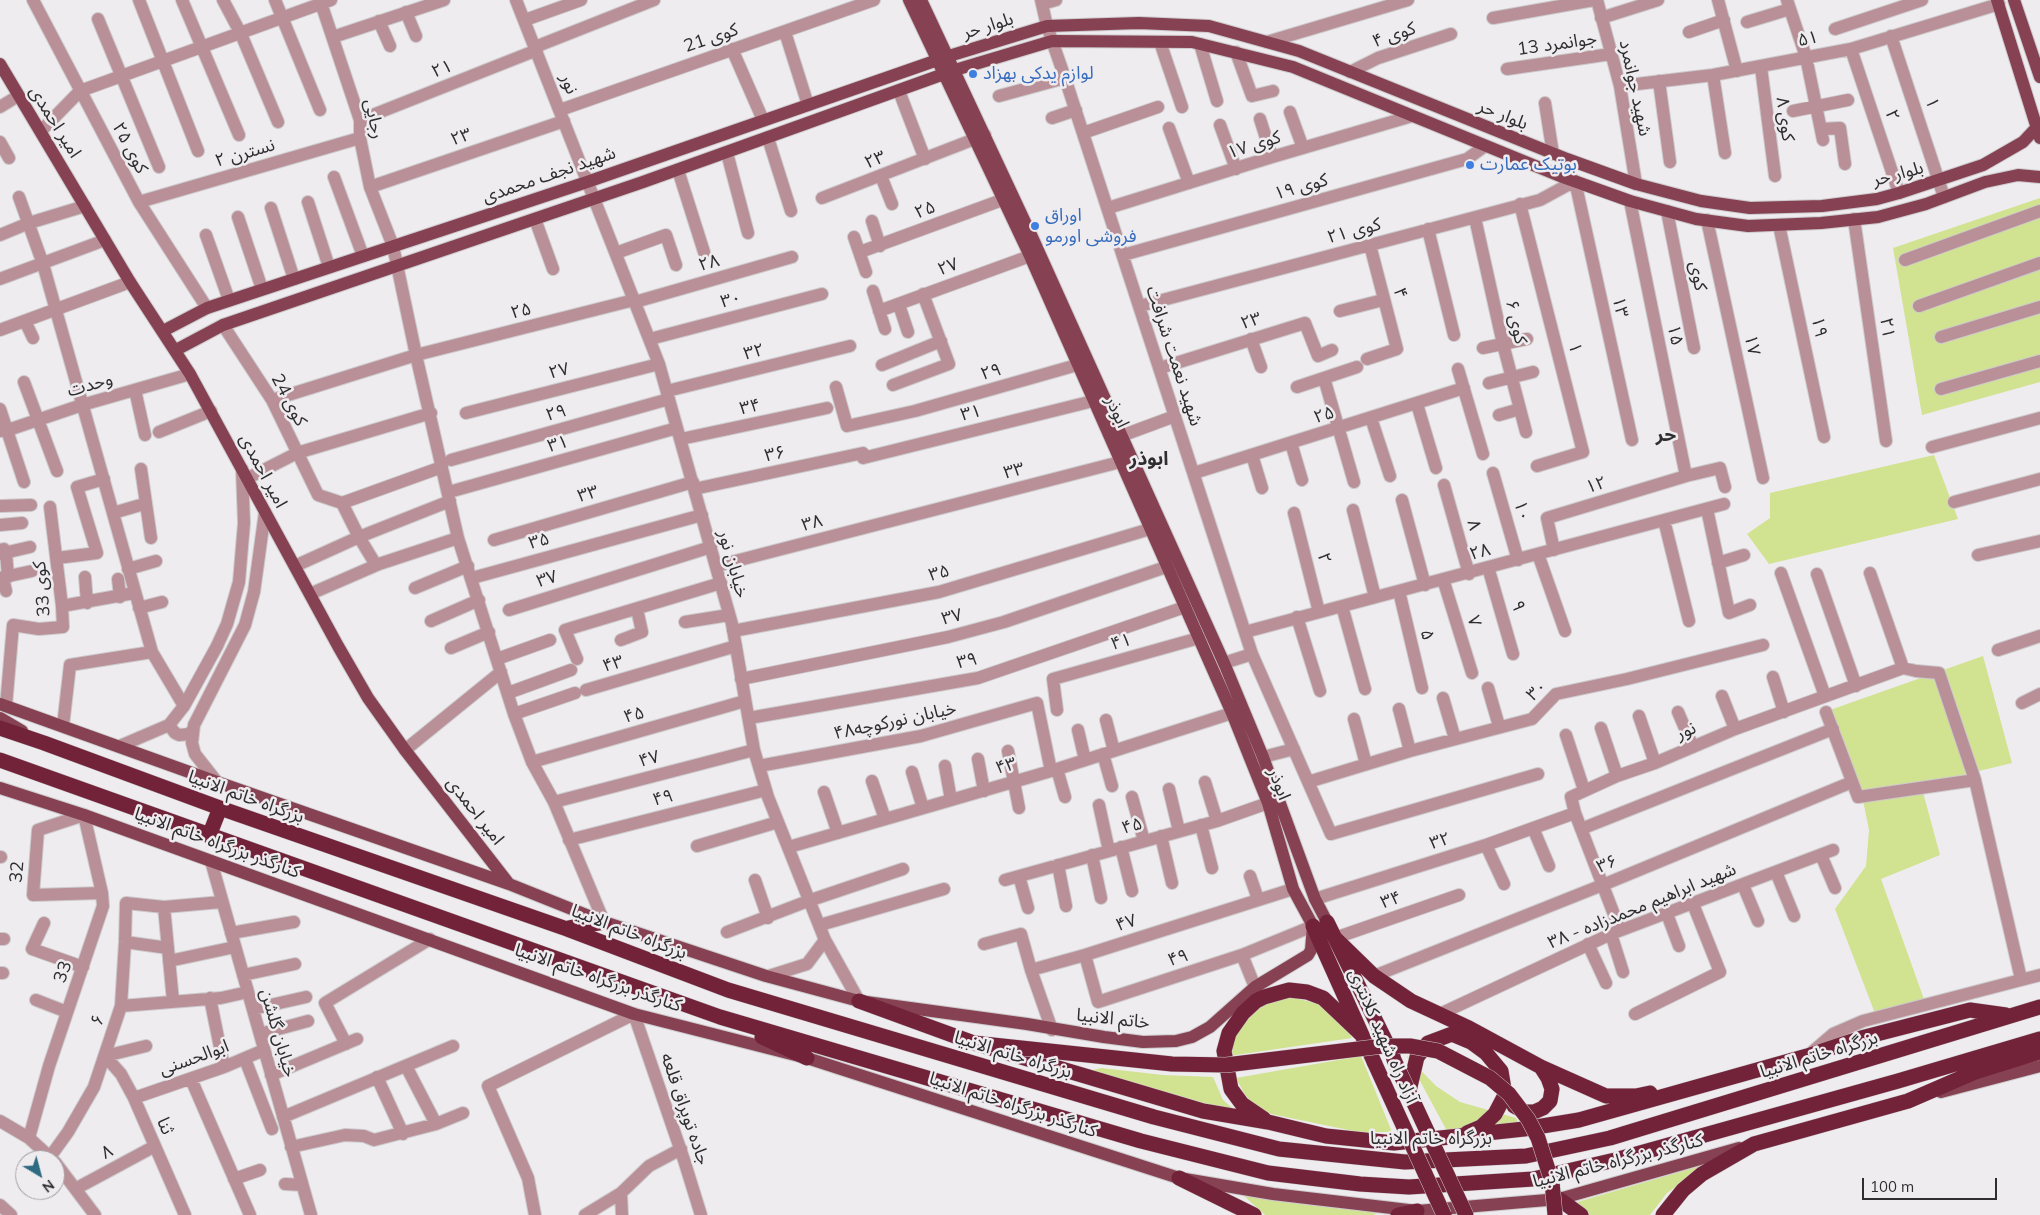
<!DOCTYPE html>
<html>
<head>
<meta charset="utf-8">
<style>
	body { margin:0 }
	#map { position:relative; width:2040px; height:1215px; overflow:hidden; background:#efecef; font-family:Mulish,sans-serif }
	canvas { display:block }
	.north { position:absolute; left:15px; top:1150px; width:50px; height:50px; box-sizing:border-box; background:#efecef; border:1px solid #a2a0a2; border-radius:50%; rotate:143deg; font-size:14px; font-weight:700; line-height:20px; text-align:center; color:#2f2e2f }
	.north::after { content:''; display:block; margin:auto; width:18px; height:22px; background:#2e6a82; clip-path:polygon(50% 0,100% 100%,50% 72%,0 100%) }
	.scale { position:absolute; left:1862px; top:1178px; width:135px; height:22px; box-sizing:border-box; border:2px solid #2f2e2f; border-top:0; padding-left:6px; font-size:15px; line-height:18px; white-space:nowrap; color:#2f2e2f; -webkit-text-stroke:4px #efecef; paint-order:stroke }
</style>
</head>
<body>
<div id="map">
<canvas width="2040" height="1215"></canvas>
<div class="north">N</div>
<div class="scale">100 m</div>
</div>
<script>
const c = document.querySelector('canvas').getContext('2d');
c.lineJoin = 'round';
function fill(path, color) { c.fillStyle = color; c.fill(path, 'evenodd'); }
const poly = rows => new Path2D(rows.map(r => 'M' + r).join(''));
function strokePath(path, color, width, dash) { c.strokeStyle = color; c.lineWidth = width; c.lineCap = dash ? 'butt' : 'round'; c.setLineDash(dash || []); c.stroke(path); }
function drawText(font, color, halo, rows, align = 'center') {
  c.font = font + ' Mulish,"Noto Sans Arabic",sans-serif'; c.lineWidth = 5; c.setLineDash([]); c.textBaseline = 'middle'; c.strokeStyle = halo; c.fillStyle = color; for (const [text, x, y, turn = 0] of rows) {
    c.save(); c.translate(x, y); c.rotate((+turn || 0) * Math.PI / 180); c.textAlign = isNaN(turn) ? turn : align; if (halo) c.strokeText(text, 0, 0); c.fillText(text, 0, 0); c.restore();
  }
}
fill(poly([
	[2040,198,2040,382,1922,415,1893,248],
	[1934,455,1958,519,1769,564,1747,534,1770,518,1770,493],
	[1983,656,2012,763,1921,785,1940,855,1881,879,1925,1002,1876,1016,1835,909,1866,866,1869,830,1863,800,1830,710],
	[1290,997,1324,1005,1345,1026,1352,1038,1229,1056,1237,1027,1257,1007],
	[1406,1055,1436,1086,1460,1102,1516,1118,1518,1122,1447,1131],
	[1361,1056,1392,1132,1358,1132,1271,1114,1255,1106,1245,1095,1236,1078],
	[1101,1068,1163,1075,1213,1077,1223,1100,1237,1112,1089,1071],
	[1707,1164,1667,1193,1650,1215,1589,1215,1574,1203],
	[1244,1196,1381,1212,1373,1215,1265,1215]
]), '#d1e290');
const minor = poly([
	[33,0,139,202,207,308],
	[139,0,198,151],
	[182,0,239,135],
	[223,0,241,34,278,122],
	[275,0,320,110],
	[320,0,360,120,360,138,370,187,393,246,416,355,458,538,514,714,532,762,554,802,604,922],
	[516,0,659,364,732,624,754,750,768,797,825,940,859,1001],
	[1041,0,1047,26,1065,78,1252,654,1331,834,1538,774],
	[1597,0,1620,86,1636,184],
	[1718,0,1737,71],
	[1787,0,1806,57,1823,140],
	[1042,4,1056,0],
	[406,12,416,36],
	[1493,18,1594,0],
	[1601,18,1658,0],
	[98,19,159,167],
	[525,20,581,0],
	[379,21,390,46],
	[1747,22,1790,9],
	[1835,29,1922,0],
	[785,32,808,105],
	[1689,32,1724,20],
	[1891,36,1944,197],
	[333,37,444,0],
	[1160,42,1182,107],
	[1267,42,1408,0],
	[1200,44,1217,101],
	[535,47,654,0],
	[732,49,763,120],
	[1851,49,1899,193],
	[1236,52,1252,96,1273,91],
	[1761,67,1775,176],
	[1507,69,1611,54],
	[1350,72,1378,58,1451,34],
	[1713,75,1725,153],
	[1659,81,1670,162],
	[1620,86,1713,75,1851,49,1999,4],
	[899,91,925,159],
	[999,96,1065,78],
	[1545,103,1553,154],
	[0,107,18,96],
	[560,110,874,0],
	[1793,111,1848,100],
	[1290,112,1303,148],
	[1052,118,1076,110],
	[1260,119,1272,157],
	[360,120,537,50],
	[1220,125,1236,169],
	[1169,128,1189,183],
	[1821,129,1840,128,1845,164],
	[41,131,80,91,331,0],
	[1083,133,1158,107],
	[768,138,791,211],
	[0,142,9,158],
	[727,153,748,233],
	[678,170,704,252],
	[881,176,892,204],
	[334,177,363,256],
	[370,187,564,121],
	[19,197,43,264,152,652,184,706],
	[822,198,985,135],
	[1630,201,1686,476],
	[139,202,360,138],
	[308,202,329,267],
	[1520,204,1583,452,1537,466],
	[271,208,294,279],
	[1108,208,1272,157,1412,116],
	[1667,211,1694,348],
	[238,217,262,289],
	[1475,218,1503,344,1526,432],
	[535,219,553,269],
	[1854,219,1886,441],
	[1707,220,1763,478],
	[872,221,880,246],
	[1779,225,1824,437],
	[1428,229,1454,335],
	[0,235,29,223,85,206],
	[206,235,229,300],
	[854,237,866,272],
	[860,252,1002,200],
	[616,253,666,235,676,265],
	[1123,255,1467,159,1485,146],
	[1905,260,2040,211],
	[0,279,105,240],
	[873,291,885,329],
	[635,302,792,257],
	[899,305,908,332],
	[1140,306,1540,200,1575,181,1632,440],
	[1919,306,2040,263],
	[879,311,1030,256],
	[1340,311,1383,300],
	[25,321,33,338],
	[223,325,272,400,318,495,342,503,359,537,376,565],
	[0,330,130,282],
	[1941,337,2040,307],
	[650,339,822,294],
	[1251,339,1261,367],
	[1483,348,1527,339],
	[1367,359,1397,349,1370,245],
	[882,365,941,341],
	[1160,368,1305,323,1318,356,1332,350],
	[1458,369,1483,454],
	[1324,378,1354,482],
	[24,382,57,471],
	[1489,383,1533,372],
	[893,385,949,364,923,294],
	[836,387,847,426,915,411,1077,365],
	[1297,387,1357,367],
	[1941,389,2040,361],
	[135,390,145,435],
	[667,391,850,346],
	[272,400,416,355,634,300],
	[1417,404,1436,468],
	[0,409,24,482],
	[466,413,659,364],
	[1499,415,1520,409],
	[1371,418,1390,476],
	[0,431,8,430,82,405,190,374],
	[159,432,211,411],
	[1121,436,1175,416],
	[681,439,827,408],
	[1291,443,1302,480],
	[1932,447,2040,418],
	[1252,455,1262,488],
	[451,460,669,399],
	[141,469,151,538],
	[1194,473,1464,388],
	[1493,473,1518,560],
	[248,478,297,453,431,413],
	[1444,485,1469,574],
	[694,489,863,453,863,458,1093,401],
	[449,492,677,428],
	[1402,500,1425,585],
	[1954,502,2040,479],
	[342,503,442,467],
	[0,506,31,505],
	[1707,509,1729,613,1750,605],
	[1353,510,1375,597],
	[113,513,144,504],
	[1294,513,1319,612],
	[1664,520,1689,621],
	[0,525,22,523],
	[494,540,693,482],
	[0,550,4,549,6,552,8,577],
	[1554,550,1547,518,1686,476,1720,468,1725,487],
	[0,554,30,547],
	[1538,554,1565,631],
	[1978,555,2040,541],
	[57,558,97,553,77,487,104,479],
	[1718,563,1744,555],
	[295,566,359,537,450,501],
	[716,566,1120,462],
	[1488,567,1513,654],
	[128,569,156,561],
	[1781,573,1825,696],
	[1870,573,1903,668],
	[1817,574,1856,686],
	[85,577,87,603],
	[0,578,32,571],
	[3,578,6,591],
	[472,578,702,515],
	[118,579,120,597],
	[1443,579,1472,673],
	[415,588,468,566],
	[1399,591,1422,688],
	[310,594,379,564,458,538],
	[62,606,134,593],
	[1342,606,1365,689],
	[139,608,162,602],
	[509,610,711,547],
	[1297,617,1320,691],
	[431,621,479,600],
	[685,622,729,615],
	[733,631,939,592,1150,529],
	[1245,632,1724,504],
	[621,640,642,632,637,609],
	[451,648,489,632],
	[1998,650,2040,636],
	[497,659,550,640],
	[577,659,565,630,721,583],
	[1224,663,1252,654],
	[1903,668,1916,671,1939,673,1975,780],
	[1773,677,1784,712],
	[741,679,948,637,1004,622,1166,567],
	[1488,688,1499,726],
	[586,690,736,646],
	[508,693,571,670],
	[1722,696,1735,729],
	[1443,698,1455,739],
	[2022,703,2040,694],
	[6,706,13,625,39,629,63,627,62,606,50,507],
	[1399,709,1410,751],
	[1057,710,1053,679,1199,638],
	[1678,712,1693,747],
	[1826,712,1858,797,1975,780,2021,979],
	[514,714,575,693],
	[1639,716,1655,763],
	[749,718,978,678,1185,607],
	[1354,719,1366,764],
	[1106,720,1114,751],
	[169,725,175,733,179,735,189,734,193,730],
	[63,726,70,665,152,652],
	[1601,728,1617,776],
	[1078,730,1085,760],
	[1566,735,1584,790],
	[120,746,169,725,184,706,217,646,227,624,239,582,244,523,242,469],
	[405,750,501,672],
	[1008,751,1019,808],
	[1103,754,1112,786],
	[1263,757,1294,749],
	[978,759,984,791],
	[532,762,745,701],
	[759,766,921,736,1037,703,1051,771],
	[945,766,951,800],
	[1057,769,1065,797],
	[912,772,923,808],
	[872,781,885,819],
	[217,782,195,754,192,743,194,725,245,625,254,592,265,512],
	[1205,782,1217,821],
	[1308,782,1410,751,1532,719,1556,694,1627,679,1763,645],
	[1169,789,1179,831],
	[824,792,838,833],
	[1132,797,1144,841],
	[554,802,754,750],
	[1099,805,1109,851],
	[1201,825,1212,868],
	[1533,828,1549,866],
	[1581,829,1833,729],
	[1161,836,1172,883],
	[569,840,766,790],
	[1486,845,1504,884],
	[697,846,778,822],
	[789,847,1051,771,1232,713],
	[1121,847,1132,891],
	[1092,855,1101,898],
	[1821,855,1835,888],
	[0,857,1,857],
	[211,861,311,1215],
	[1058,865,1066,906],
	[1776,872,1794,916],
	[1019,876,1028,908],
	[1250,876,1258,899],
	[755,880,768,918],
	[1005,880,1217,821,1268,803],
	[1743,885,1758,921],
	[1315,899,1486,845,1575,813],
	[164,907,173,1001],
	[1667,914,1679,946],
	[44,923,32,949,83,967],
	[820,925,944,889],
	[1620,930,1575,813,1571,797,1617,776,1655,763,1735,729,1903,668],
	[727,932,808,901,903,869],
	[231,933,294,922],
	[1611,934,1623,972],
	[1335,938,1459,895],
	[0,939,4,939],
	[125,942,168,948],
	[984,944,1021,934,1031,970],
	[1588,944,1606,983],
	[1085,955,1098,1002,1242,955,1313,926],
	[1242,955,1255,987],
	[169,961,235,947],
	[0,973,3,973],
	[243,975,295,964],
	[769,976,807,964,825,940],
	[1374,976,1610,882,1852,782],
	[210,998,224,1067],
	[36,1000,67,1012],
	[121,1006,125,942,126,903,164,907,222,902],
	[253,1009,306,997],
	[1440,1014,1611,934,1833,850],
	[1635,1014,1720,972,1693,904],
	[1052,1030,1031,970,1085,955,1293,889],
	[260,1034,308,1021],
	[346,1044,325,1003,430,939],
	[146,1046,105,1056,121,1074,134,1098,185,1215],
	[1811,1053,1833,1034,1863,1021,2040,975],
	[245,1059,272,1129],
	[406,1066,436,1124],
	[271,1075,357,1039],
	[377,1077,403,1134],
	[191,1079,250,1215],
	[134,1098,224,1067,264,1050],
	[283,1117,453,1046],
	[0,1121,29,1138,53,1160],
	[29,1138,49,1066,103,906,102,893,84,815,38,830,33,895,102,893],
	[291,1147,345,1135,364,1136,374,1140,436,1124,463,1113],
	[50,1157,68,1132,94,1087,121,1006,221,998,248,992],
	[55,1162,95,1215],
	[234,1179,260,1170],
	[285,1184,302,1185],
	[77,1188,155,1146],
	[621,1193,622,1215],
	[0,1205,11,1215],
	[535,1215,528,1178,488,1086,634,1014,684,1160,701,1215],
	[585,1215,621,1193,649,1166,681,1149]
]);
const major = poly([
	[921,0,1033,239,1224,663,1263,757,1315,899,1327,922],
	[1997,0,2040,138],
	[2014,0,2040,77],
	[0,64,130,282,190,374,338,646,368,698,405,750,509,884],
	[163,331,207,308,587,182,949,56,1047,26,1139,23,1209,26,1299,51,1567,159,1636,184,1701,201,1750,208,1822,206,1877,199,1899,193,1983,165,2023,142,2037,127],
	[176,350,223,325,643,182,955,70,1052,41,1192,42,1293,67,1560,176,1630,201,1696,219,1748,226,1821,223,1878,217,1926,204,1985,182,2018,175,2040,177],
	[0,704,217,782,509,884,604,922,766,976,859,1001,1027,1024,1104,1037,1143,1042,1176,1041,1192,1037,1210,1027,1255,987,1308,955,1311,950,1313,926,1293,889,1268,803,1232,713,1030,256,909,0],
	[0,718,22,731],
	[0,788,84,815,634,1014,807,1058,1179,1178,1273,1194,1417,1211,1559,1199,1739,1148],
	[1941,1092,2040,1066]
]);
const highway = poly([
	[0,728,44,743,220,808,567,929,728,990,1154,1117,1279,1149,1405,1162,1526,1156,1610,1138,2040,1007],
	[0,760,720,1017,1141,1141,1268,1173,1360,1184,1409,1187,1533,1179,1615,1160,1898,1081,2040,1039],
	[209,836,220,808],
	[1327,922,1393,1056],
	[1313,926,1375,1064],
	[569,928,604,922],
	[1335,938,1374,976,1411,1001,1469,1028,1541,1067,1606,1096,1636,1096,1650,1093],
	[859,1001,974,1043,1203,1111,1268,1122,1326,1136,1394,1143,1524,1129,1579,1120,1807,1056,1861,1038,1970,1010,2006,1015],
	[762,1037,807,1058],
	[1409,1091,1417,1057,1428,1043,1452,1034,1471,1042,1486,1053,1501,1071,1505,1095,1495,1114,1481,1127,1467,1133],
	[1514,1106,1525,1112,1534,1112,1543,1108,1550,1101,1552,1089,1548,1078,1541,1067],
	[1264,1119,1242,1104,1231,1089,1224,1051,1229,1033,1243,1013,1256,1001,1264,997,1289,990,1307,992,1323,998,1362,1035],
	[1179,1178,1254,1215],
	[1559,1199,1581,1215],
	[1398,1215,1417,1211],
	[1663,1215,1683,1190,1702,1174,1754,1144,1908,1101,1975,1072,2040,1052]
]);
strokePath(minor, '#cccacc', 14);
strokePath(major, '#cccacc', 14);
strokePath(highway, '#cccacc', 16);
strokePath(minor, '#b99097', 12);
strokePath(major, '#864252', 12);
strokePath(highway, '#72233a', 15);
const highwayBridge = poly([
	[974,1043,1172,1064,1226,1065,1383,1046,1410,1046,1438,1051,1490,1078,1509,1094,1528,1119,1538,1138,1552,1182,1555,1215],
	[1394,1060,1466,1215],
	[1375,1064,1444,1215]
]);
strokePath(highwayBridge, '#cccacc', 16, []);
strokePath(highwayBridge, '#72233a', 15);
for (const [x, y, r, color] of [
	[973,74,5,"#3f7fe0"],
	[1470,165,5,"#3f7fe0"],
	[1035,226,5,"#3f7fe0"]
]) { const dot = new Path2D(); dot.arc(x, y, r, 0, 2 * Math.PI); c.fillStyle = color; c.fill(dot); strokePath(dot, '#efecef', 2); }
drawText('18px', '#2f2e2f', '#efecef', [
	["بلوار حر",988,26,-17],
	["کوی ۴",1394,35,-19],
	["کوی 21",711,38,-19],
	["۵۱",1808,39,-11],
	["جوانمرد 13",1557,44,-8],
	["۲۱",442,69,-21],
	["نور",569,84,69],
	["شهید جوانمرد",1635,88,78],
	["۱",1932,103,72],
	["بلوار حر",1503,115,22],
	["۲",1892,115,71],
	["رجایی",374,119,79],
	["کوی ۸",1785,119,82],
	["امیر احمدی",55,122,58],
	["۲۳",461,137,-19],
	["کوی ۱۷",1254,145,-18],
	["کوی ۲۵",130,148,62],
	["نسترن ۲",245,153,-16],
	["۲۳",875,160,-21],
	["بلوار حر",1898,174,-15],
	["شهید نجف محمدی",549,175,-19],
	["کوی ۱۹",1301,187,-16],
	["۲۵",925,210,-21],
	["کوی ۲۱",1354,231,-15],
	["۲۸",709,263,-16],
	["۲۷",948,267,-20],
	["کوی",1698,276,79],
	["۴",1400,293,75],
	["۳۰",731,300,-14],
	["۱۳",1620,307,78],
	["۲۵",521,311,-14],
	["۲۳",1251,321,-17],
	["کوی ۶",1516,322,77],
	["۱۹",1819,327,78],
	["۲۱",1887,328,82],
	["۱۵",1675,335,78],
	["۱۷",1752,345,78],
	["۱",1575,348,76],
	["۳۲",754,352,-14],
	["شهید نعمت شرافت",1174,356,72],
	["۲۷",559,371,-14],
	["۲۹",991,372,-16],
	["وحدت",90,385,-16],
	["کوی 24",289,400,62],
	["۳۴",750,407,-12],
	["ابوذر",1117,412,66],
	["۲۹",556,413,-15],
	["۳۱",971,413,-14],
	["۲۵",1324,415,-17],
	["۳۱",558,444,-16],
	["۳۶",775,454,-12],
	["امیر احمدی",263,471,62],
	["۳۳",1014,471,-14],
	["۱۲",1596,485,-17],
	["۳۳",588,494,-16],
	["۱۰",1522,511,74],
	["۳۸",812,523,-15],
	["۸",1474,525,74],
	["۳۵",539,541,-15],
	["۲۸",1480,552,-16],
	["۲",1324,558,75],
	["خیابان نور",733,564,74],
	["۳۵",939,573,-15],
	["۳۷",547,579,-17],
	["کوی 33",42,589,-95],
	["۹",1518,606,74],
	["۳۷",952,617,-14],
	["۷",1474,621,73],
	["۵",1427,635,76],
	["۴۱",1121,642,-15],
	["۳۹",967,661,-13],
	["۴۳",613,664,-16],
	["۳۰",1537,691,-41],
	["۴۵",634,715,-16],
	["خیابان نورکوچه۴۸",895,721,-12],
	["نور",1686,731,-23],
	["۴۷",649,759,-15],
	["۴۳",1006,766,-16],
	["ابوذر",1279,784,69],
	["بزرگراه خاتم الانبیا",246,797,20],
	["۴۹",663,798,-14],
	["امیر احمدی",475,811,52],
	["۴۵",1132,826,-16],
	["۳۲",1440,841,-17],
	["کنارگذر بزرگراه خاتم الانبیا",217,843,20],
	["۳۶",1607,864,-22],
	["32",17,872,-85],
	["۳۴",1391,900,-19],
	["شهید ابراهیم محمدزاده - ۳۸",1642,906,-22],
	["۴۷",1126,923,-18],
	["بزرگراه خاتم الانبیا",629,932,21],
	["۴۹",1178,958,-18],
	["33",63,972,-71],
	["کنارگذر بزرگراه خاتم الانبیا",598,978,19],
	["خاتم الانبیا",1113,1019,6],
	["۶",98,1020,-72],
	["خیابان گلشن",278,1033,74],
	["آزاد راه شهید کلانتری",1383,1036,66],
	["بزرگراه خاتم الانبیا",1013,1055,17],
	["بزرگراه خاتم الانبیا",1819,1055,-17],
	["ابوالحسنی",194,1058,-20],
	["کنارگذر بزرگراه خاتم الانبیا",1013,1105,18],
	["جاده توپراق قلعه",685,1109,71],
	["ثنا",165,1126,67],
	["بزرگراه خاتم الانبیا",1431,1139],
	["۸",107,1152,-28],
	["کنارگذر بزرگراه خاتم الانبیا",1618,1161,-14]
]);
drawText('18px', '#366cbe', '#efecef', [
	["لوازم یدکی بهزاد",983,74],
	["بوتیک عمارت",1480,165],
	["اوراق",1045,216],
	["فروشی اورمو",1045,237]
], 'left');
drawText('bold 19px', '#2f2e2f', '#efecef', [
	["حر",1666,435],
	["ابوذر",1149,459]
]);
</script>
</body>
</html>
